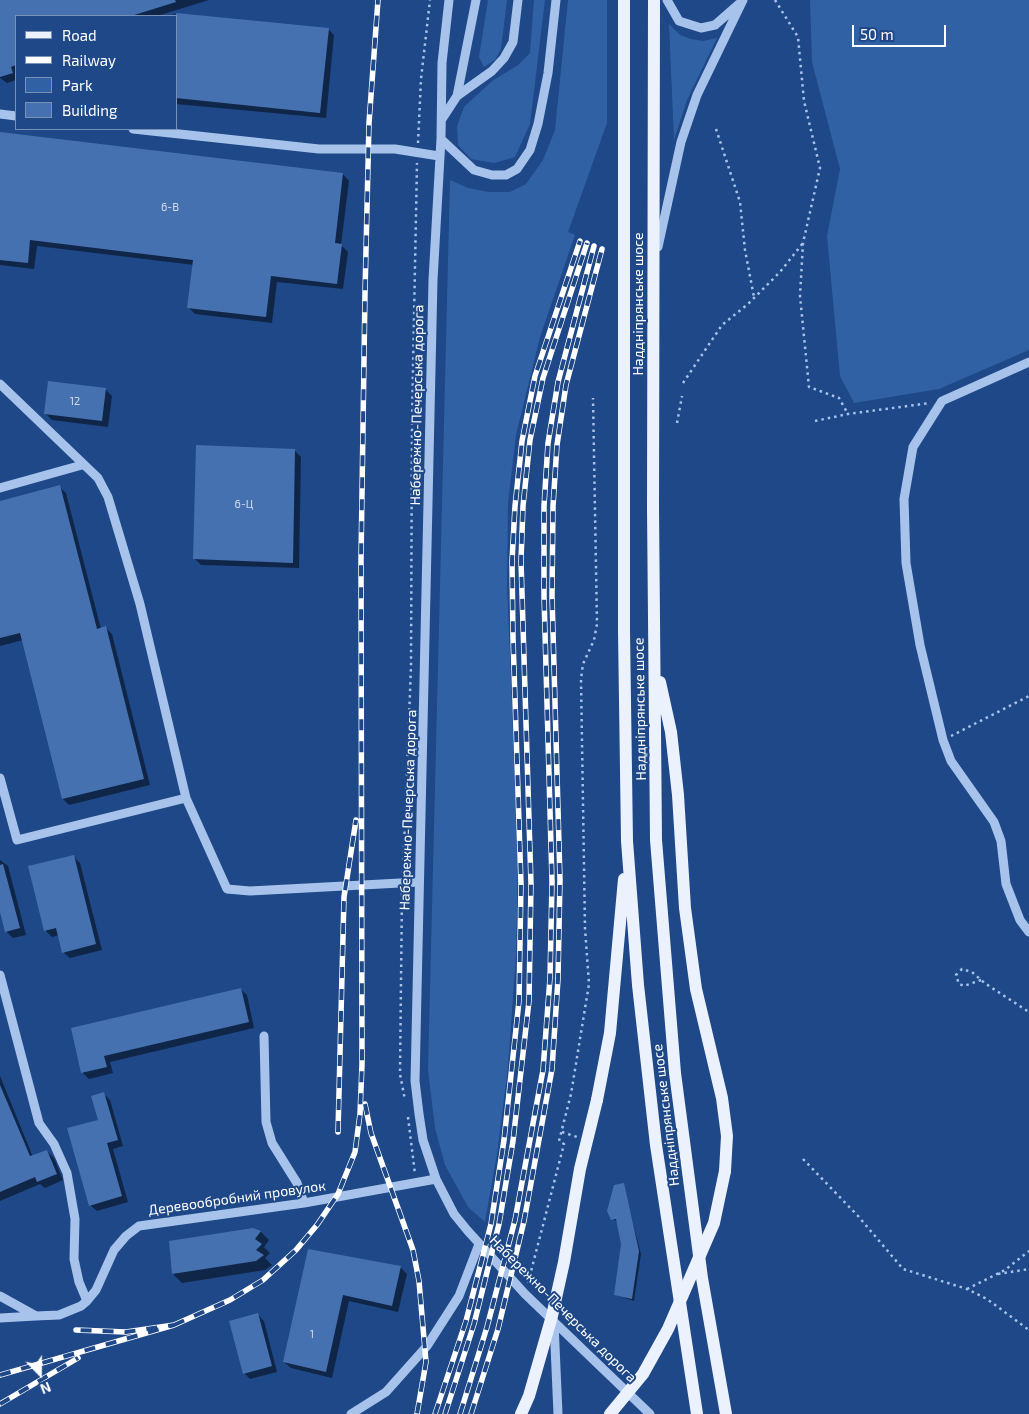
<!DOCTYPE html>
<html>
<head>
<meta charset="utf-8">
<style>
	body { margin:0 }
	#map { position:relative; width:1029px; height:1414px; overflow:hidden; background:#1e4887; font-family:"Exo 2",sans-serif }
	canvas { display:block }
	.legend { position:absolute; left:15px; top:15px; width:162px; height:115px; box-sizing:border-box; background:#1e4887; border:1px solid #7891b7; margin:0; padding:6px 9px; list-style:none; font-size:15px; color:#fff }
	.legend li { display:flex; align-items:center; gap:10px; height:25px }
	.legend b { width:25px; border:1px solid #7891b7 }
	.north { position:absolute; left:15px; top:1349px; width:50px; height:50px; -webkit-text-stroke:4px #1e4887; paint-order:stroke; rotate:158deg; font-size:14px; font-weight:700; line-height:20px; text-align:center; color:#fff }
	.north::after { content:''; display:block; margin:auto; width:18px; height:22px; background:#fff; clip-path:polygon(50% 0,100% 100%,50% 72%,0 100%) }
	.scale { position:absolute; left:852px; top:25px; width:94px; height:22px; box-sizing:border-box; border:2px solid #fff; border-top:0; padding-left:6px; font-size:15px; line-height:18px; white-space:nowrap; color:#fff; -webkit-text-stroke:4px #1e4887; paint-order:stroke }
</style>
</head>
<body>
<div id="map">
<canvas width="1029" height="1414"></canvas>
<ul class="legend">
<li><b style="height:6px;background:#ebf2fe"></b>Road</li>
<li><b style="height:6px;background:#fff"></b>Railway</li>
<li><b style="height:14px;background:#3161a5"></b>Park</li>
<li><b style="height:14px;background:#4671b0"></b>Building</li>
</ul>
<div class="north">N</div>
<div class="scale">50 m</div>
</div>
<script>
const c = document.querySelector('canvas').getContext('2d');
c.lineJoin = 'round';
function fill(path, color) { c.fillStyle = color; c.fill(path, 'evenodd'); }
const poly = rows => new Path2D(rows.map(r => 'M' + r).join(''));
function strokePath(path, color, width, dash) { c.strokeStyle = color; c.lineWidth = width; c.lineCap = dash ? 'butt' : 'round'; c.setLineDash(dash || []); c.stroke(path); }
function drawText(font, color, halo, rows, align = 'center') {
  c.font = font + ' "Exo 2",sans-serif'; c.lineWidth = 4; c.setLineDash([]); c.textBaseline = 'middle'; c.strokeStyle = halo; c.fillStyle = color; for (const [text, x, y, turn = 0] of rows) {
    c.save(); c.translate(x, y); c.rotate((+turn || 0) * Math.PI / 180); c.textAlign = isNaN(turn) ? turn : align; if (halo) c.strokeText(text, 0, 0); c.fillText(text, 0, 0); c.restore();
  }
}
fill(poly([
	[488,0,507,0,501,49,495,60,484,67,479,57],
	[534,0,545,0,530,124,515,157,494,163,471,159,458,145,457,126,464,107,492,81,518,65,530,53],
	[568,0,607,0,607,123,568,232,575,235,540,337,516,435,508,503,507,584,518,859,516,955,508,1067,497,1154,485,1222,468,1207,445,1165,435,1128,428,1070,450,180,468,188,489,192,510,192,526,184,543,160,555,130],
	[810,0,1029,0,1029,350,939,389,854,403,840,376,827,236,840,169,812,62],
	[669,24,680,35,691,39,703,41,717,38,687,100,674,140]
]), '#3161a5');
fill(poly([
	[0,0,209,0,157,16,16,16,16,80,7,83,0,78],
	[173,14,328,29,334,35,326,118,176,104,176,16,173,16],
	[0,133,343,174,349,181,341,245,348,252,343,289,277,282,272,323,195,314,188,307,194,265,37,246,34,269,0,265],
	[105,389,112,396,108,427,52,420,45,413],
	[294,450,301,457,299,568,201,565,194,558],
	[59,487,66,493,101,629,106,628,112,634,150,785,69,805,63,799,23,640,0,646,0,502],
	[73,856,80,863,102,950,70,958,63,952,59,935,52,937,45,930],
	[0,860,8,866,26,935,13,938,7,932,0,907],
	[240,989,247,995,254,1028,110,1062,113,1073,89,1079,82,1072,72,1029],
	[0,1076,33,1157,47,1151,54,1158,63,1180,45,1188,40,1184,0,1201],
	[104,1094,110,1100,123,1146,113,1149,128,1202,97,1211,90,1205],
	[623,1185,641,1254,634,1301,616,1295,622,1244,617,1221,612,1219],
	[252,1229,261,1232,269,1240,264,1247,270,1253,265,1258,272,1265,265,1270,182,1283,173,1274,171,1242],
	[309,1251,401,1268,407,1274,398,1312,349,1301,332,1378,291,1368,284,1362],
	[258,1315,264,1321,277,1372,250,1379,244,1373]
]), '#0007');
fill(poly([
	[0,0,175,0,176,2,131,16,16,16,16,65,11,67,13,73,0,77],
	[176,13,329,28,320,113,176,98],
	[0,132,343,173,335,243,342,244,337,284,271,276,266,317,187,308,193,260,30,240,28,263,0,260],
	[48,381,106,388,102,421,44,414],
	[196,445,295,449,293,563,193,559],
	[60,485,97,629,106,626,144,779,62,799,20,633,0,638,0,501],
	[74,855,96,944,62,953,56,928,44,931,28,866],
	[3,864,20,928,5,932,0,912,0,865],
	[241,988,249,1022,104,1056,107,1067,81,1073,71,1028],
	[0,1085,30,1156,47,1150,57,1174,37,1182,35,1177,0,1192],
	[104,1092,118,1140,107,1143,122,1196,89,1206,67,1128,98,1120,91,1096],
	[624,1183,639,1251,632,1299,614,1295,621,1244,616,1219,611,1220,607,1211,614,1185],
	[253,1228,261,1231,255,1239,262,1244,256,1250,264,1255,256,1261,172,1274,169,1241],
	[308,1249,401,1266,392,1306,343,1295,326,1372,283,1362],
	[258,1313,272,1366,243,1374,229,1321]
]), '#4671b0');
strokePath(poly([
	[775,0,798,37,804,101,820,168,803,243,800,296,809,387,839,398,848,414],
	[716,129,740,202,745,250,754,297],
	[418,143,421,79,430,0],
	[683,383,722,325,748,304,780,272,803,243],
	[815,421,848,414,930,403],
	[677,423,682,396],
	[951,736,1029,696],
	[403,873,411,667,412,421,417,163],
	[402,893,400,1074,405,1100],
	[981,980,964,986,959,984,956,975,962,969,972,972,981,980,989,986,1029,1012],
	[408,1117,415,1174],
	[562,1132,577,1137],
	[803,1159,858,1216,903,1269,967,1289,987,1299,1029,1330],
	[998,1274,1029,1269],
	[528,1283,564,1144,559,1141,571,1094,589,984,585,928,581,679,583,664,594,640,597,624,593,398],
	[967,1289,1005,1270,1029,1251]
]), '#a7c3eb', 2.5, [2.5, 4]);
strokePath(poly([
	[449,0,442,63,441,139,433,280,415,1081,419,1114,423,1140,436,1179,454,1214,467,1230,525,1294,650,1414],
	[667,0,679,21,701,28,715,25,739,4],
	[457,96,492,71,504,58,513,42,518,0],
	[0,114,16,116],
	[442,119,457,96,476,0],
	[133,129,319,149,395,149,439,156],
	[441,139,474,170,492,175,506,175,517,169,530,150,538,124,548,73,556,0],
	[658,247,681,142,697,95,743,0],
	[1029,362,942,401,913,447,904,499,906,563,920,645,943,740,951,761,994,822,1001,841,1006,884,1020,920,1029,932],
	[0,384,98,478,108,497,140,604,186,798,227,889,250,891,419,882],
	[0,488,82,465],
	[0,778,17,840,186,798],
	[0,975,39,1123,54,1144,67,1173,75,1219,74,1259,79,1282,87,1301],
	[264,1036,266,1122,272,1143,297,1183,304,1203],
	[0,1296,36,1316,59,1315,81,1306,87,1301,96,1290,114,1250,126,1236,139,1226,304,1203,436,1179],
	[0,1318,36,1316],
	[554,1323,558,1414],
	[351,1414,386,1392,427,1346,459,1296,479,1244]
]), '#a7c3eb', 9);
strokePath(poly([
	[624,0,624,631,627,841,638,985,656,1145,697,1414],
	[654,0,653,508,656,840,675,1073,702,1278,726,1414],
	[660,682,671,732,678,795,685,908,696,989,722,1098,727,1136,725,1171],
	[597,1100,610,1033,624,879]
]), '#ebf2fe', 12);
const rail = poly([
	[365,1104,371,1133,413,1250,419,1281,426,1362,417,1414],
	[338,1132,344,897,356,820],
	[174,1325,230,1300,263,1280,296,1250,317,1225,338,1194,355,1152,360,1114,362,1064,361,560,365,293,369,123,378,0],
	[0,1375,174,1325,126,1332,76,1330],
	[0,1404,78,1358],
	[435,1414,466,1321,491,1224,504,1140,519,1001,521,884,513,638,512,561,515,506,522,441,535,376,580,241],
	[445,1414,474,1324,499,1224,513,1141,529,1001,531,884,521,561,523,506,530,440,543,378,587,243],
	[460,1414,487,1327,515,1220,543,1070,550,978,552,882,544,596,544,506,548,443,558,382,594,246],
	[471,1414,498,1329,524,1221,552,1069,558,979,560,880,552,596,553,506,557,445,566,385,602,249]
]);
strokePath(rail, '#fff', 5.5);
strokePath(rail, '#1e4887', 4, [11]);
strokePath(poly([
	[521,1414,529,1396,552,1316,564,1262,580,1169,597,1100],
	[610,1414,643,1374,668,1329,714,1223,725,1171]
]), '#ebf2fe', 12);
drawText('11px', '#d1dceb', null, [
	["6-В",170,207],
	["12",75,401],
	["6-Ц",244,504],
	["1",312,1334]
]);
drawText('14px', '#fff', '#1e4887', [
	["Наддніпрянське шосе",638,304,-90],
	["Набережно-Печерська дорога",417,405,-89],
	["Наддніпрянське шосе",640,709,-91],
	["Набережно-Печерська дорога",408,810,-88],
	["Наддніпрянське шосе",666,1115,-97],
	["Деревообробний провулок",237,1198,-8],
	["Набережно-Печерська дорога",563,1309,45]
]);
</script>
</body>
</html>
